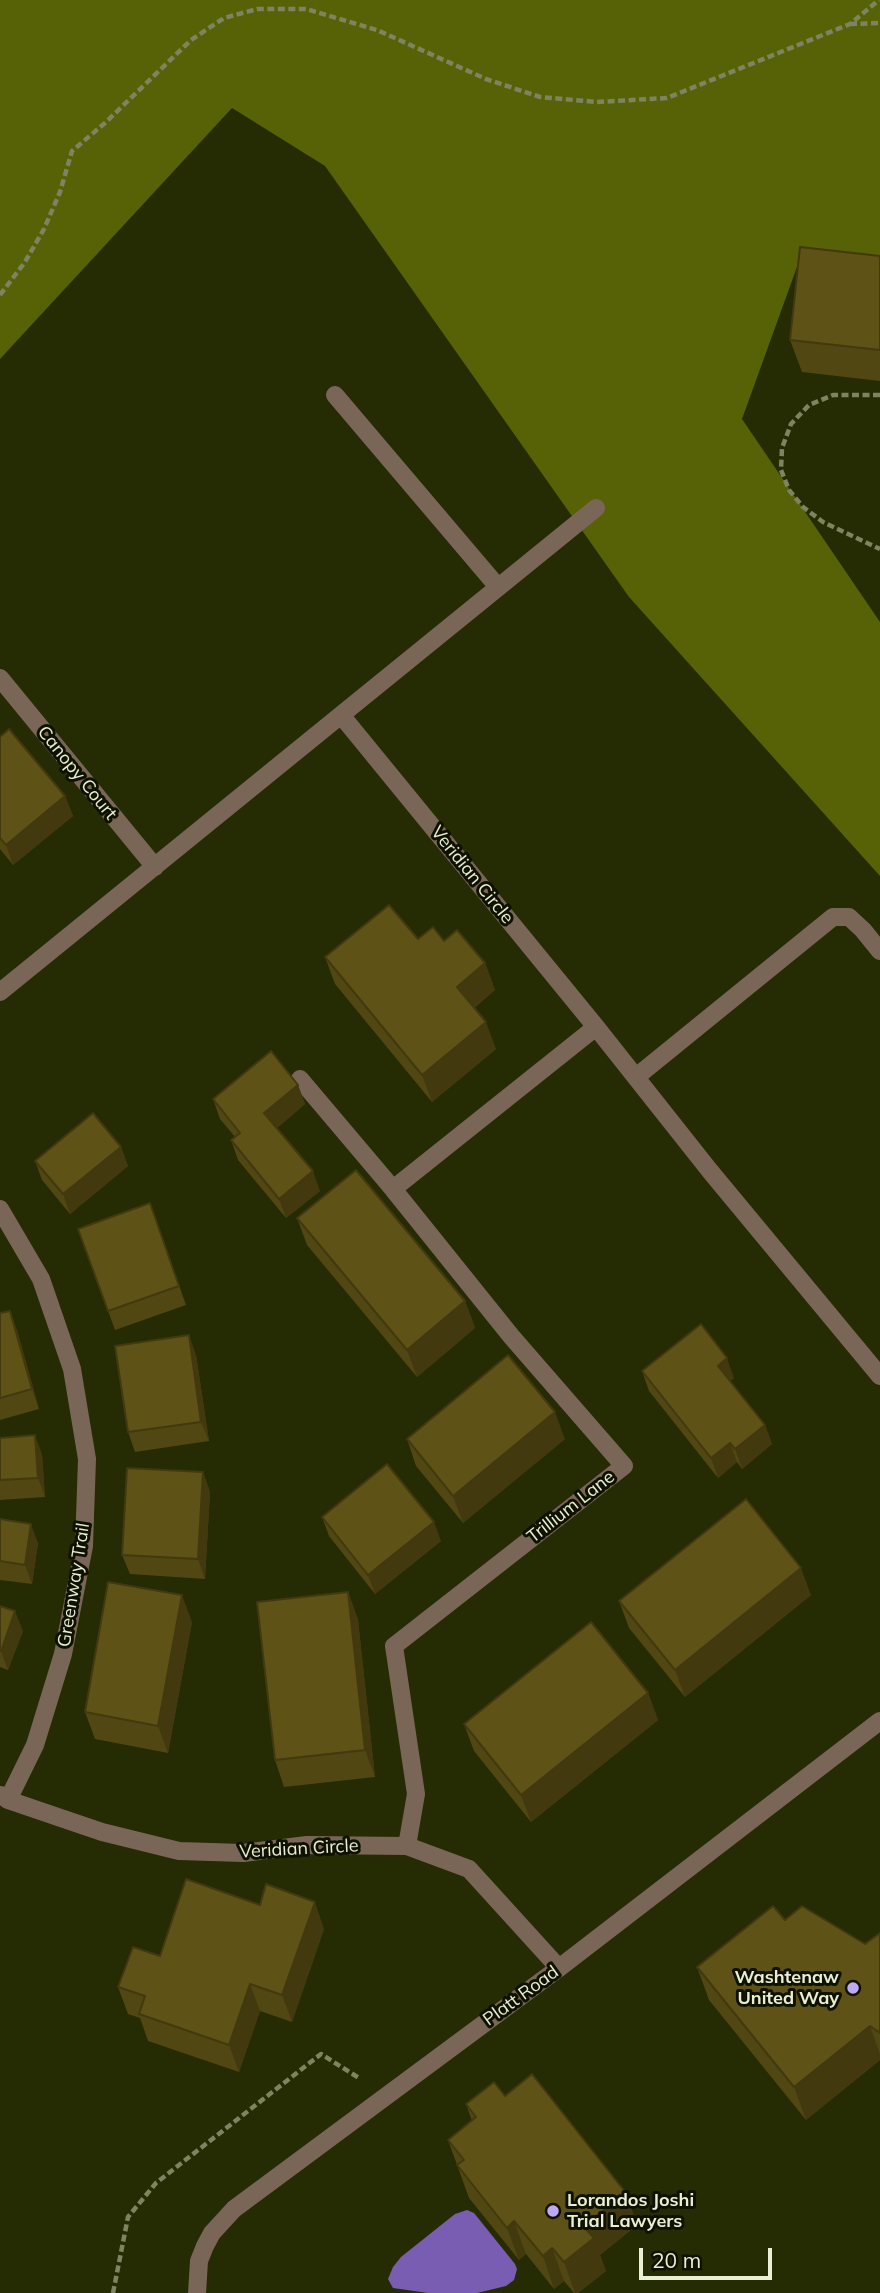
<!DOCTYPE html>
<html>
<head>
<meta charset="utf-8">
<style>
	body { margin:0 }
	#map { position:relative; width:880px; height:2293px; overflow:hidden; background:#252b02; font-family:Mulish,sans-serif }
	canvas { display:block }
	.scale { position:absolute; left:639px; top:2248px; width:133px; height:32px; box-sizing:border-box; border:4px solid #e9efd3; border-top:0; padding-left:9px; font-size:21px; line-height:24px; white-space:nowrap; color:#e9efd3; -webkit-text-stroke:5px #0f1201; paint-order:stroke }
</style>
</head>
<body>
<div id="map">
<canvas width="880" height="2293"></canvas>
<div class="scale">20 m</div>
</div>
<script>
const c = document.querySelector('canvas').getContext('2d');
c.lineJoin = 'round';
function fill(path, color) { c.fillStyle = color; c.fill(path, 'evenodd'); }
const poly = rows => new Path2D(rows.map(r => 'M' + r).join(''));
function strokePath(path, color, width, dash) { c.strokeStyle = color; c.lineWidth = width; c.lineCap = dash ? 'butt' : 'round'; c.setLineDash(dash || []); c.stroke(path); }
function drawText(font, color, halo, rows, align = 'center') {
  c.font = font + ' Mulish,sans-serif'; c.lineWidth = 6; c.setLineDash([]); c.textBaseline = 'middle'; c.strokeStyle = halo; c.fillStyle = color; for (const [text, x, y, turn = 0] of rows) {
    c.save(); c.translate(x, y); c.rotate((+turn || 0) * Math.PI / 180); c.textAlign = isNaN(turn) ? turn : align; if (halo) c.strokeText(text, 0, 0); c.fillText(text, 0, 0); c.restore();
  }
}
fill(poly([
	[0,0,880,0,880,266,797,267,742,419,880,622,880,876,629,597,325,166,232,108,0,359]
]), '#576106');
fill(poly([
	[467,2210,474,2213,515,2264,517,2269,514,2280,506,2286,477,2293,428,2293,393,2288,388,2279,393,2267,401,2257,455,2214]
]), '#795db3');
strokePath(poly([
	[850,24,880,23],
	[0,295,25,262,44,229,60,192,72,151,105,123,191,40,224,18,257,9,306,9,377,30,486,79,540,97,597,102,667,98,850,24,879,0],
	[880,395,833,395,809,405,791,424,782,448,781,470,789,490,803,507,823,522,880,549],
	[113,2293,128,2217,156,2183,321,2054,359,2078]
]), '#7e8461', 4.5, [7, 3.5]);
strokePath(poly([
	[335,395,498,587],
	[0,678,155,867],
	[341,715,596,508],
	[0,992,341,715,596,1027,710,1171,880,1376],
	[636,1077,833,917,849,917,863,930,880,951],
	[300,1079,393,1189,511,1336,624,1466,394,1646,416,1794,407,1846],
	[393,1189,596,1027],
	[0,1209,41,1279,72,1369,87,1459,84,1546,63,1654,35,1745,8,1800],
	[1,1795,8,1800,102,1832,179,1851,243,1853,307,1845,407,1846,469,1869,559,1968],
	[197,2293,199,2261,205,2246,212,2233,234,2209,559,1968,880,1721]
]), '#7a6657', 18);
fill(poly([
	[880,256,880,381,802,372,790,340],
	[0,737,65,796,73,816,13,865,0,849],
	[444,941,485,963,495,990,474,1008,496,1049,432,1102,335,984,325,957],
	[298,1085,305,1104,277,1128,320,1191,286,1218,238,1160,231,1140,235,1137,220,1119,213,1099],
	[121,1147,128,1166,70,1214,42,1180,35,1161],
	[150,1203,186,1305,115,1330,78,1229],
	[297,1218,465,1301,475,1328,417,1377,307,1245],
	[0,1313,17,1330,39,1409,0,1420],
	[196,1355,209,1441,135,1452,128,1432],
	[642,1371,734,1378,730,1381,765,1425,772,1444,742,1469,737,1462,718,1478,649,1391],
	[0,1438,42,1454,45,1497,0,1500],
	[407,1439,565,1439,463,1523,416,1466],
	[203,1472,210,1492,205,1579,130,1574,122,1555],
	[322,1517,441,1541,375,1594,329,1536],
	[0,1519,38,1543,32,1584,0,1580],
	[348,1592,358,1620,375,1777,284,1787,275,1760],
	[811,1595,685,1697,629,1628,619,1601],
	[0,1606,23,1631,8,1670,0,1667],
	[192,1622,168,1753,95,1739,85,1712],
	[648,1693,658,1720,531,1822,474,1751,464,1724],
	[785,1920,865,1944,880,1933,880,2060,806,2120,709,2000,697,1967],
	[324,1929,292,2022,260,2011,239,2072,148,2041,140,2018,128,2014,118,1987],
	[505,2096,626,2193,637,2225,600,2255,606,2271,578,2293,574,2293,564,2281,554,2289,526,2254,519,2260,469,2198,448,2140,472,2121,466,2104]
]), '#514713');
fill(poly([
	[65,796,73,816,13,865,6,845],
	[485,963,495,990,466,1014,457,987],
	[486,1022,496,1049,432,1102,422,1075],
	[298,1085,305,1104,271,1133,264,1113],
	[121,1147,128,1166,70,1214,63,1194],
	[313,1171,320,1191,286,1218,279,1199],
	[465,1301,475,1328,417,1377,407,1350],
	[10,1311,17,1330,39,1409,32,1389],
	[189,1335,196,1355,209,1441,201,1422],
	[727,1358,734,1378,725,1385,718,1366],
	[555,1412,565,1439,463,1523,453,1496],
	[765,1425,772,1444,742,1469,735,1449],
	[35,1435,42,1454,45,1497,38,1478],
	[730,1443,737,1462,718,1478,711,1458],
	[203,1472,210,1492,205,1579,198,1559],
	[434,1522,441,1541,375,1594,368,1575],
	[31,1524,38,1543,32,1584,25,1565],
	[801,1568,811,1595,685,1697,675,1670],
	[348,1592,358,1620,375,1777,365,1750],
	[182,1595,192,1622,168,1753,158,1726],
	[15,1611,23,1631,8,1670,1,1651],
	[648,1693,658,1720,531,1822,521,1795],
	[315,1902,324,1929,292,2022,282,1995],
	[250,1984,260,2011,239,2072,229,2045],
	[870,2026,880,2054,880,2060,806,2120,794,2087],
	[626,2193,637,2225,600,2255,606,2271,578,2293,575,2293,564,2262,583,2226],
	[514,2221,526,2254,519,2260,507,2228],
	[552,2248,564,2281,554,2289,543,2256]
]), '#42390f');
const building = poly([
	[800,247,880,256,880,350,790,340,800,247],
	[9,729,65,796,6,845,0,838,0,737,9,729],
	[389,905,418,939,433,927,444,941,457,930,485,963,457,987,486,1022,422,1075,325,957,389,905],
	[271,1051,298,1085,264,1113,313,1171,279,1199,231,1140,240,1133,213,1099,271,1051],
	[93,1113,121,1147,63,1194,35,1161,93,1113],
	[356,1170,465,1301,407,1350,297,1218,356,1170],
	[150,1203,179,1286,108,1311,78,1229,150,1203],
	[10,1311,32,1389,0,1398,0,1313,10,1311],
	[701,1324,727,1358,718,1366,765,1425,735,1449,730,1443,711,1458,642,1371,701,1324],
	[189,1335,201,1422,128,1432,115,1346,189,1335],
	[508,1355,555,1412,453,1496,407,1439,508,1355],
	[35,1435,38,1478,0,1480,0,1438,35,1435],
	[387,1464,434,1522,368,1575,322,1517,387,1464],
	[127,1468,203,1472,198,1559,122,1555,127,1468],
	[746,1499,801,1568,675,1670,619,1601,746,1499],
	[0,1519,31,1524,25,1565,0,1561,0,1519],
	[108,1582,182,1595,158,1726,85,1712,108,1582],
	[348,1592,365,1750,275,1760,257,1602,348,1592],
	[0,1606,15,1611,1,1651,0,1650,0,1606],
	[591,1622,648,1693,521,1795,464,1724,591,1622],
	[186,1879,260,1905,266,1884,315,1902,282,1995,250,1984,229,2045,139,2014,145,1996,118,1987,133,1947,160,1956,186,1879],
	[773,1906,785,1920,802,1906,865,1944,880,1933,880,2033,870,2026,794,2087,697,1967,773,1906],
	[532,2074,626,2193,583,2226,594,2238,564,2262,552,2248,543,2256,514,2221,507,2228,457,2165,464,2160,448,2140,476,2117,466,2104,494,2082,505,2096,532,2074]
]);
fill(building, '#5e5216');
strokePath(building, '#42390f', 2);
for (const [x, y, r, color] of [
	[853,1988,7,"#bea9f4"],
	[553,2211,7,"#bea9f4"]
]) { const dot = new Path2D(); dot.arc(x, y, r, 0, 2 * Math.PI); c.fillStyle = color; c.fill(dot); strokePath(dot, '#0f1201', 2.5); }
drawText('18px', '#e9efd3', '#0f1201', [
	["Canopy Court",77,773,51],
	["Veridian Circle",472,875,51],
	["Trillium Lane",571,1507,-38],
	["Greenway Trail",74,1585,-81],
	["Veridian Circle",299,1849,-3],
	["Platt Road",521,1996,-36]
]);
drawText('bold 18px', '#e9efd3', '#0f1201', [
	["Washtenaw",839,1978],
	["United Way",839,1999],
	["Lorandos Joshi",567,2201,"left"],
	["Trial Lawyers",567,2222,"left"]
], 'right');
</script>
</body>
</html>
